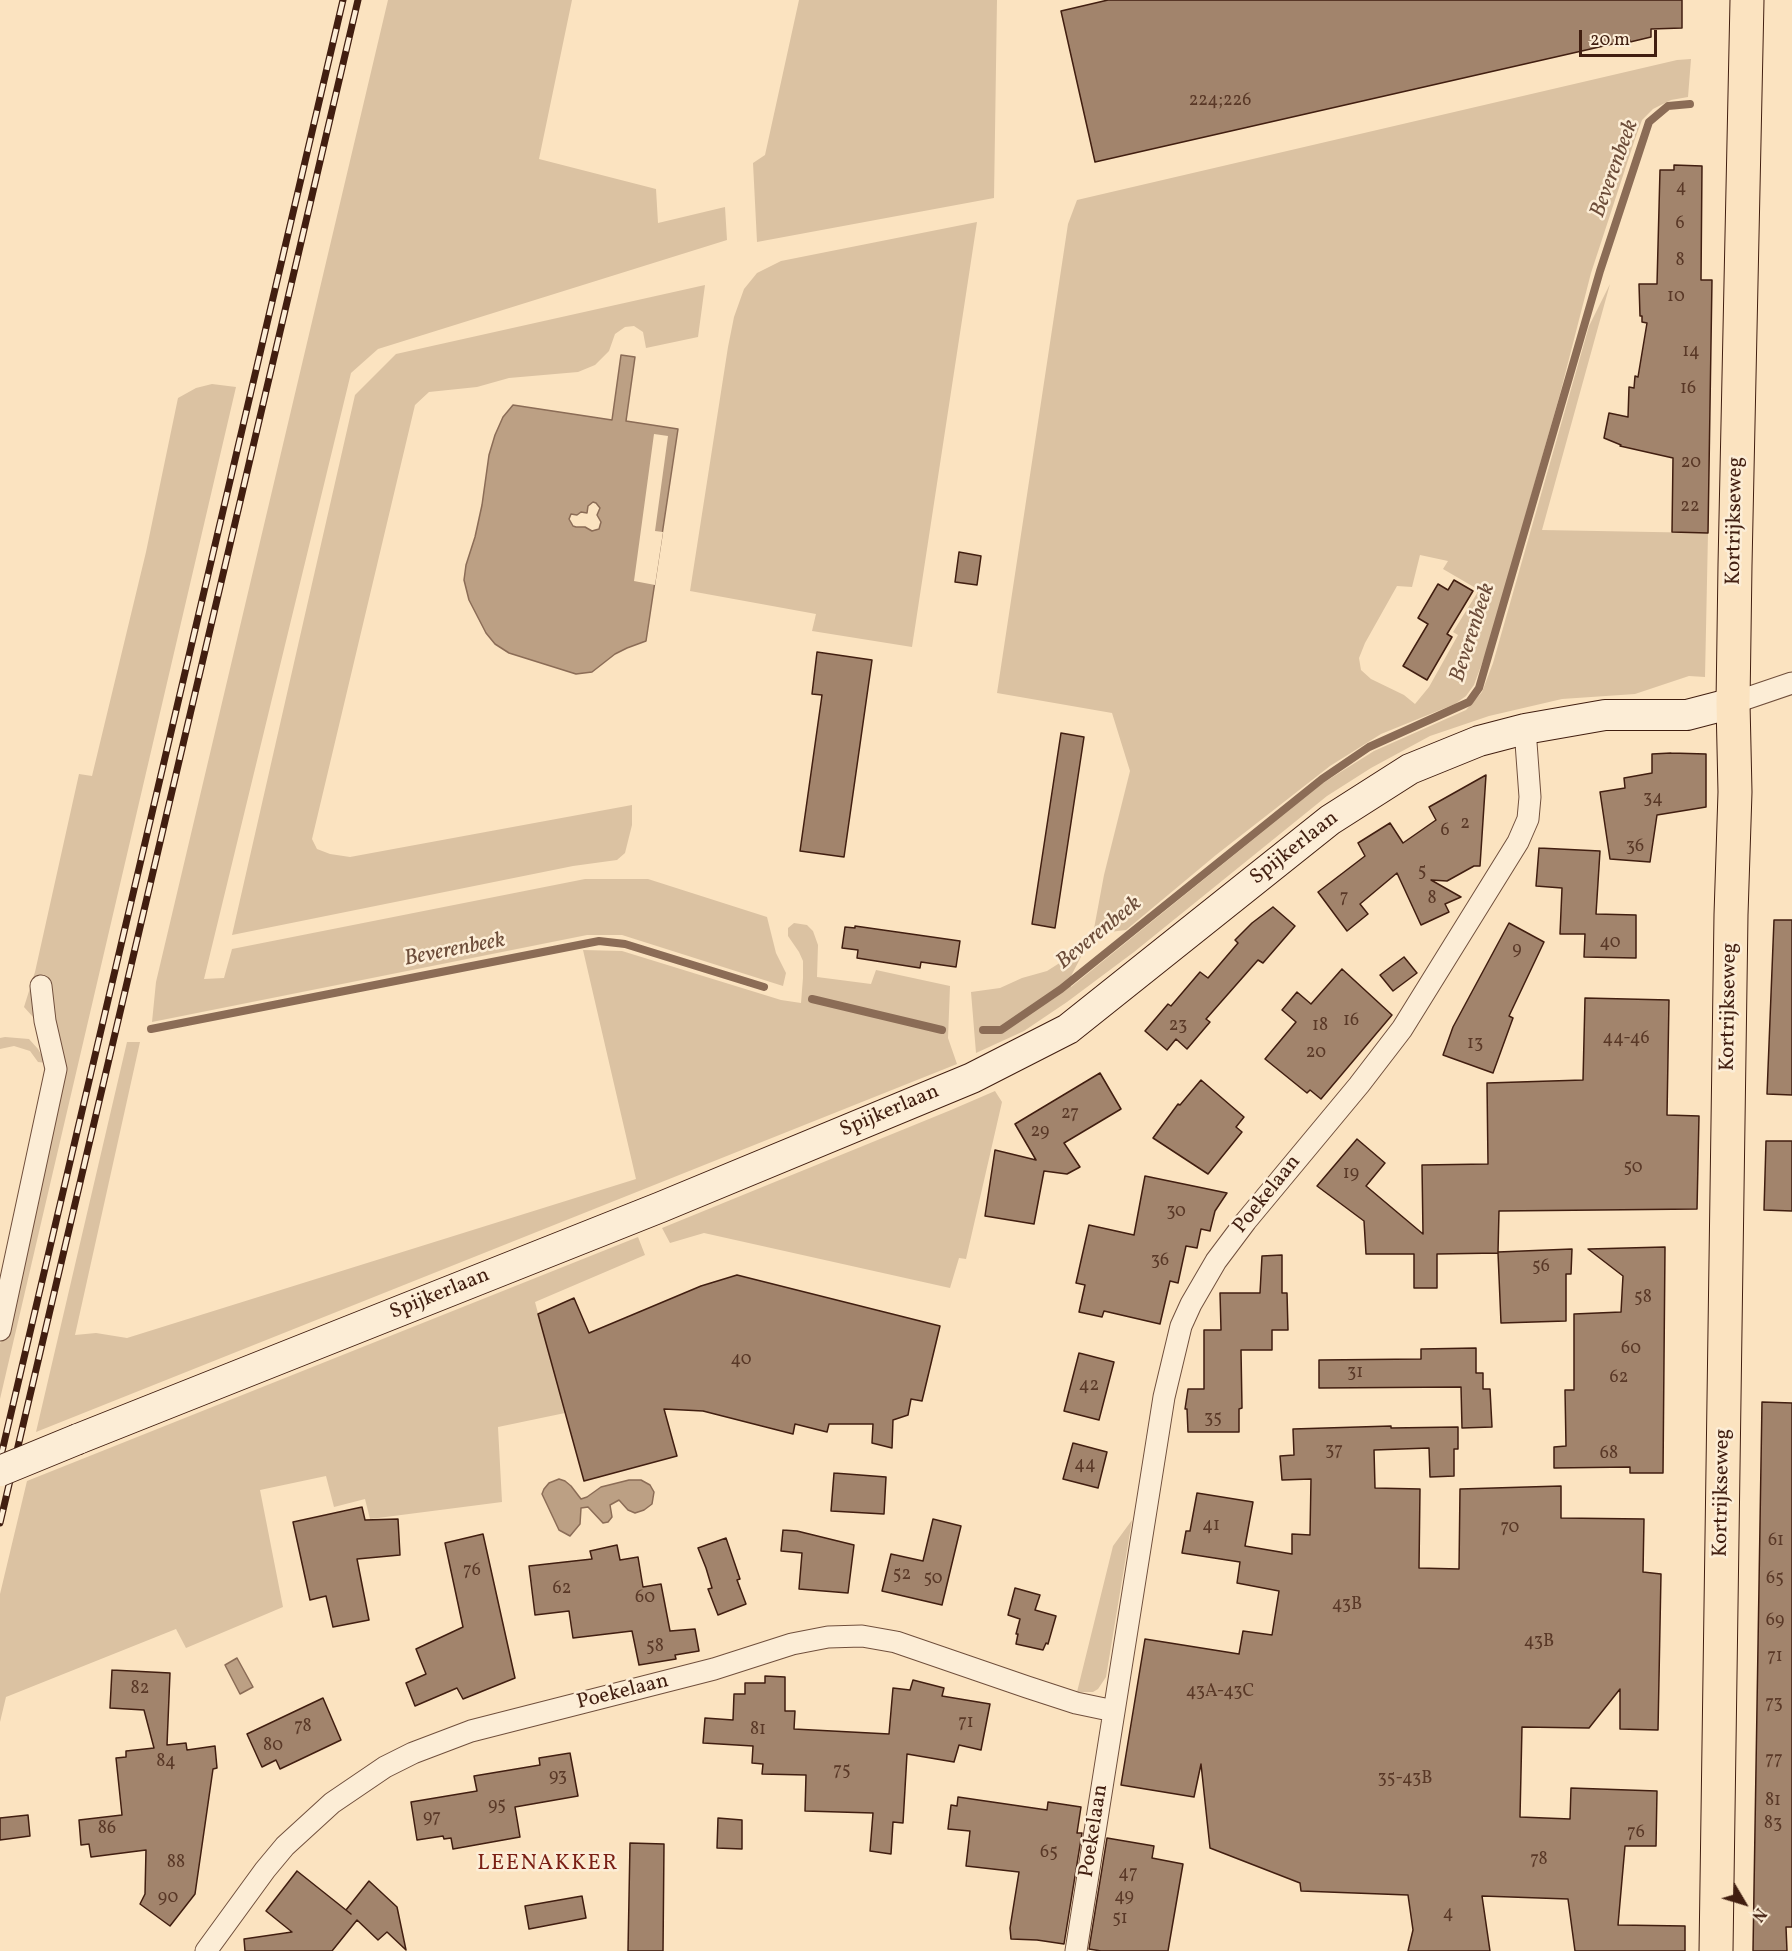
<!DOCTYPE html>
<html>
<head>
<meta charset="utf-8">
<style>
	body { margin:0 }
	#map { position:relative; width:1792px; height:1951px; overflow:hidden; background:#fbe3c0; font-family:Vollkorn,serif }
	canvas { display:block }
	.north { position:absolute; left:1714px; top:1873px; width:60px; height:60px; -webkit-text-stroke:4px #fcedd6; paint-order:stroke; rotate:128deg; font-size:16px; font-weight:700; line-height:24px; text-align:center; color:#411e10 }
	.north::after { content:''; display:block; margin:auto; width:21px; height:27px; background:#411e10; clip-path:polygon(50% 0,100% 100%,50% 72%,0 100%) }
	.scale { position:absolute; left:1579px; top:30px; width:78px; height:27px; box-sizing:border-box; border:3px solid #411e10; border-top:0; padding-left:8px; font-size:18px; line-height:21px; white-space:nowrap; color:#411e10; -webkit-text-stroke:4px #fcedd6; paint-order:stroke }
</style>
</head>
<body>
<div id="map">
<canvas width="1792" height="1951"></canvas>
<div class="north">N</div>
<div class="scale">20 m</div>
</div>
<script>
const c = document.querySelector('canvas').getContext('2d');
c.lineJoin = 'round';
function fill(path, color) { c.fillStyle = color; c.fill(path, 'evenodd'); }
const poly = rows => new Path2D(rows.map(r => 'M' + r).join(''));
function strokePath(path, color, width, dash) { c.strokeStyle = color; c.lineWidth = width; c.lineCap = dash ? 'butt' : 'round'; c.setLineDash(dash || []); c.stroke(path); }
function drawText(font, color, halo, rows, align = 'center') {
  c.font = font + ' Vollkorn,serif'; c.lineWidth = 5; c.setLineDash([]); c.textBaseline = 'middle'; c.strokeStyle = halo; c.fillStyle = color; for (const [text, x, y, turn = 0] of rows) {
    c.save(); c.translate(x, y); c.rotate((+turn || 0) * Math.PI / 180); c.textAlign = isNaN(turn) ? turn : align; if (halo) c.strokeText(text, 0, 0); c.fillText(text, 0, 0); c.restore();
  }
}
fill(poly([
	[388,0,572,0,539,159,656,189,658,223,725,207,727,240,378,349,351,373,204,979,224,978,232,949,585,879,648,879,767,917,776,953,786,973,783,986,622,935,587,935,152,1022,156,982],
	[799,0,997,0,994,198,757,242,753,163,765,155],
	[1691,59,1688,97,1671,100,1653,109,1642,120,1635,139,1591,273,1560,394,1489,644,1474,685,1466,696,1455,704,1381,734,1330,766,1216,855,1126,930,1093,934,1071,976,1071,987,1323,783,1374,751,1466,710,1482,692,1493,663,1589,326,1610,284,1542,530,1708,533,1705,677,1689,676,1635,694,1562,699,1489,716,1430,736,1371,768,1327,796,1134,952,1067,1002,1024,1031,976,1053,971,992,1000,988,1022,978,1047,971,1069,957,1093,934,1104,875,1130,771,1112,713,997,693,1068,224,1077,200,1677,60],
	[1420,555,1448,561,1443,569,1479,590,1453,632,1458,635,1429,687,1415,704,1404,695,1371,679,1361,670,1359,658,1365,643,1397,586,1412,587],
	[977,222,912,647,812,631,816,614,690,591,728,347,734,317,744,289,757,273,781,261],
	[705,285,698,337,646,348,643,332,634,326,625,327,615,334,609,351,595,365,578,372,509,378,477,387,429,392,415,405,312,839,317,849,330,854,350,857,632,805,632,825,625,853,617,860,573,866,232,935,355,395,396,354],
	[212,384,236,387,0,1399,0,1344,51,1134,50,1036,24,1007,35,972,79,774,92,776,146,552,178,398,196,388],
	[794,923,807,925,813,931,818,945,817,977,871,984,876,970,950,986,948,1038,957,1064,36,1432,127,1042,140,1042,75,1335,96,1333,127,1338,636,1179,583,950,622,951,781,1000,801,1003,803,978,803,961,799,952,788,936,788,928],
	[5,1037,29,1039,38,1049,46,1063,38,1062,30,1051,14,1046,0,1049,0,1038],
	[995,1091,1002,1102,966,1259,959,1258,950,1288,704,1233,670,1243,662,1228,951,1110],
	[638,1237,645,1255,535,1302,565,1413,498,1427,502,1502,370,1519,365,1499,334,1507,326,1476,260,1490,283,1607,186,1648,176,1629,6,1697,0,1722,0,1594,27,1481],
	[1132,1520,1106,1677,1098,1689,1093,1692,1077,1692,1113,1546]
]), '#dbc2a2');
const water = poly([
	[621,355,635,357,626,421,678,429,646,641,627,648,615,654,592,672,576,674,509,653,495,644,486,633,469,600,464,580,466,565,475,537,482,505,489,455,495,435,503,417,513,405,612,420,621,355],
	[593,502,596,503,600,508,597,515,601,522,599,529,592,531,585,527,576,527,573,526,569,519,571,514,577,515,581,512,587,513,588,506,593,502],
	[559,1479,565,1481,571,1486,581,1499,587,1497,601,1487,629,1480,641,1480,650,1485,654,1492,652,1504,644,1510,635,1513,628,1510,619,1500,610,1505,612,1517,608,1522,603,1523,588,1507,581,1508,580,1524,570,1536,559,1530,542,1494,544,1489,549,1483,559,1479],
	[237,1658,253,1687,240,1694,225,1665,237,1658]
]);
fill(water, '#bca084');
strokePath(water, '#8b6c56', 1.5);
fill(poly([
	[654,434,668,436,655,531,663,532,655,585,634,581]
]), '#fbe3c0');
strokePath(poly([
	[812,999,942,1030],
	[151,1029,599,941,625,944,764,987],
	[983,1030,1001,1030,1061,989,1322,779,1369,747,1469,702,1479,688,1600,271,1649,122,1668,106,1690,104]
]), '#8b6c56', 8);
const building = poly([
	[1108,0,1682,0,1682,28,1651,29,1651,37,1630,42,1630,40,1095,162,1061,11,1108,0],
	[1674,165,1702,166,1701,280,1712,280,1708,533,1672,532,1673,458,1620,446,1621,445,1604,438,1609,413,1628,417,1629,387,1634,388,1635,376,1638,377,1647,323,1642,322,1642,316,1640,316,1639,284,1657,284,1660,170,1674,170,1674,165],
	[959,552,981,556,977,585,955,582,959,552],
	[1454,580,1473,591,1447,634,1452,637,1427,680,1403,666,1428,624,1418,618,1438,584,1448,590,1454,580],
	[817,652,872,660,844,857,800,851,822,695,812,694,817,652],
	[1061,733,1084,737,1055,928,1032,924,1061,733],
	[1671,753,1706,754,1706,807,1657,815,1650,862,1610,859,1600,792,1625,788,1624,778,1652,773,1652,754,1671,753],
	[1486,775,1480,866,1474,866,1447,881,1431,880,1461,897,1445,904,1449,912,1421,925,1397,873,1360,904,1368,914,1347,931,1318,892,1365,856,1358,843,1390,823,1403,843,1436,820,1429,807,1486,775],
	[1539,848,1600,851,1596,914,1636,915,1636,958,1584,957,1585,934,1560,934,1562,888,1536,886,1539,848],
	[1273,907,1295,926,1263,963,1258,960,1206,1019,1210,1022,1187,1049,1176,1039,1167,1050,1145,1031,1168,1004,1171,1006,1200,972,1208,978,1238,943,1235,940,1252,923,1273,907],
	[1774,920,1792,920,1792,1095,1767,1094,1774,920],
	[1509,923,1544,942,1509,1016,1513,1018,1493,1073,1443,1055,1453,1027,1509,923],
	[855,926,960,941,956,967,921,962,920,968,857,958,858,950,842,948,845,927,855,928,855,926],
	[1404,957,1417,973,1393,991,1380,975,1404,957],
	[1342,969,1392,1015,1321,1099,1310,1090,1307,1093,1265,1059,1296,1022,1282,1010,1297,992,1311,1004,1342,969],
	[1585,998,1669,1000,1667,1115,1699,1116,1697,1209,1499,1211,1498,1252,1572,1249,1571,1274,1566,1274,1566,1321,1501,1323,1498,1253,1437,1254,1437,1288,1414,1288,1414,1254,1366,1254,1364,1221,1317,1186,1357,1139,1385,1163,1366,1186,1423,1234,1422,1165,1488,1164,1487,1083,1583,1080,1585,998],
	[1100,1073,1121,1109,1064,1143,1080,1167,1067,1174,1044,1171,1034,1224,985,1216,995,1150,1036,1160,1015,1124,1100,1073],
	[1201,1080,1244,1117,1236,1127,1242,1132,1208,1174,1153,1138,1178,1104,1180,1105,1201,1080],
	[1766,1141,1792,1141,1792,1211,1764,1210,1766,1141],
	[1145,1176,1227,1193,1215,1211,1210,1231,1201,1229,1197,1248,1186,1246,1178,1283,1170,1281,1160,1324,1104,1311,1102,1317,1079,1312,1085,1285,1076,1283,1089,1225,1134,1235,1145,1176],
	[1665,1247,1663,1473,1630,1473,1630,1467,1554,1468,1554,1447,1566,1446,1565,1390,1574,1390,1574,1314,1621,1312,1623,1276,1588,1249,1665,1247],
	[1282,1255,1282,1293,1287,1293,1288,1330,1272,1330,1272,1350,1241,1350,1242,1408,1239,1409,1239,1432,1188,1432,1187,1409,1185,1409,1188,1389,1204,1389,1204,1330,1221,1330,1220,1293,1260,1293,1262,1256,1282,1255],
	[737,1275,940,1326,922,1401,911,1399,908,1415,893,1420,892,1448,872,1443,873,1424,829,1424,827,1432,795,1424,793,1434,703,1411,664,1409,677,1456,584,1481,538,1314,574,1298,589,1333,701,1286,737,1275],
	[1476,1348,1476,1373,1483,1373,1483,1389,1490,1389,1492,1427,1462,1428,1461,1387,1319,1388,1319,1360,1421,1359,1421,1349,1476,1348],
	[1079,1353,1114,1362,1099,1420,1064,1411,1079,1353],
	[1762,1402,1792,1403,1792,1927,1786,1927,1787,1951,1753,1951,1762,1402],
	[1391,1426,1391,1428,1458,1427,1458,1449,1454,1449,1454,1476,1430,1477,1429,1448,1374,1450,1375,1488,1420,1489,1419,1568,1459,1569,1460,1489,1561,1486,1561,1518,1644,1519,1643,1572,1661,1574,1658,1730,1620,1729,1620,1689,1589,1728,1522,1727,1520,1817,1570,1819,1571,1788,1657,1791,1656,1846,1625,1846,1618,1925,1685,1926,1685,1951,1575,1951,1568,1899,1482,1896,1490,1951,1408,1951,1413,1930,1408,1895,1301,1891,1300,1883,1210,1848,1201,1764,1194,1797,1121,1785,1145,1639,1239,1654,1243,1631,1272,1635,1279,1591,1237,1583,1240,1562,1182,1553,1186,1531,1190,1531,1197,1493,1253,1502,1245,1546,1292,1554,1292,1534,1310,1535,1311,1479,1282,1480,1280,1456,1294,1455,1293,1429,1391,1426],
	[1073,1443,1107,1452,1098,1488,1063,1479,1073,1443],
	[834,1473,886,1477,884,1514,831,1511,834,1473],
	[362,1507,365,1520,398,1519,400,1555,357,1559,369,1620,333,1627,326,1596,310,1600,293,1522,362,1507],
	[933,1519,961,1526,942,1605,882,1591,891,1554,923,1561,933,1519],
	[783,1530,797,1531,854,1545,848,1593,799,1589,802,1553,781,1551,783,1530],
	[483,1534,515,1678,463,1699,457,1688,415,1706,406,1683,426,1674,416,1649,463,1627,445,1543,483,1534],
	[726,1538,740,1579,737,1580,746,1604,718,1615,708,1589,712,1588,706,1568,698,1548,726,1538],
	[617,1545,620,1560,638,1557,643,1587,661,1584,670,1631,695,1629,699,1651,675,1655,676,1659,639,1665,632,1631,573,1638,569,1611,535,1615,529,1566,592,1559,590,1551,617,1545],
	[1015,1588,1040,1595,1035,1610,1056,1616,1048,1644,1046,1643,1043,1650,1016,1644,1018,1634,1016,1634,1020,1619,1008,1615,1015,1588],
	[112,1670,170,1673,167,1745,186,1743,187,1750,215,1746,217,1768,213,1769,195,1894,170,1926,140,1904,145,1894,146,1850,91,1857,89,1844,81,1845,79,1820,122,1815,116,1758,126,1757,126,1751,154,1748,144,1710,110,1708,112,1670],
	[765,1676,785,1677,785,1711,795,1711,794,1729,889,1734,893,1688,910,1690,913,1680,944,1688,942,1696,990,1704,981,1750,959,1745,954,1762,907,1754,903,1823,893,1822,891,1854,870,1851,873,1813,805,1811,806,1775,762,1774,763,1764,752,1763,753,1746,703,1743,705,1718,733,1720,734,1694,745,1694,745,1683,765,1683,765,1676],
	[323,1698,341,1740,280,1769,276,1760,262,1767,247,1734,323,1698],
	[570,1753,578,1796,515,1807,520,1837,453,1849,451,1838,444,1839,443,1836,417,1840,411,1802,477,1791,474,1776,540,1765,539,1758,570,1753],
	[958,1797,1047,1810,1048,1802,1081,1807,1077,1833,1082,1833,1064,1944,1037,1940,1011,1939,1010,1928,1019,1872,966,1866,970,1831,948,1829,951,1805,957,1806,958,1797],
	[28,1815,30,1836,0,1840,0,1818,28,1815],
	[718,1818,742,1820,742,1849,717,1848,718,1818],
	[1107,1838,1154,1846,1152,1858,1183,1864,1168,1951,1101,1951,1089,1949,1107,1838],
	[630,1843,664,1844,663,1951,628,1951,630,1843],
	[297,1871,351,1914,346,1910,369,1881,397,1907,406,1950,387,1932,378,1940,357,1920,332,1951,245,1951,244,1939,292,1932,266,1911,297,1871],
	[582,1896,586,1918,529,1929,525,1906,582,1896]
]);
fill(building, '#a2846c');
strokePath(building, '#411e10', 1.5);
const street = poly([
	[1733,703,1792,683],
	[0,1330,56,1069,45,1021,41,986],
	[206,1951,265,1870,285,1846,332,1803,385,1767,413,1753,471,1731,714,1669,792,1644,828,1637,862,1636,896,1642,1027,1687,1076,1703,1114,1711],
	[1076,1951,1164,1397,1181,1326,1191,1304,1216,1261,1246,1221,1359,1085,1402,1029,1518,842,1528,819,1530,797,1525,729]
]);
const secondary = poly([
	[78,1439,661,1207,972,1078,1068,1029,1330,820,1410,769,1479,741,1525,729,1605,715,1687,715,1733,703]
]);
const primary = poly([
	[1716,1951,1731,915,1735,792,1733,703,1735,565,1747,0]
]);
strokePath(street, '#704f3c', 23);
strokePath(secondary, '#411e10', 32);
strokePath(primary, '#411e10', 35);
strokePath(street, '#fcedd6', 21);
strokePath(secondary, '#fcedd6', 30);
strokePath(primary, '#fbe3c0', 33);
const rail = poly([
	[0,1460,343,0],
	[0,1523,358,0]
]);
strokePath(rail, '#411e10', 7);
strokePath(rail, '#fcedd6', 4.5, [14]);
const secondaryBridge = poly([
	[0,1471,78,1439]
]);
strokePath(secondaryBridge, '#411e10', 32, []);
strokePath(secondaryBridge, '#fcedd6', 30);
drawText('18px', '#593827', null, [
	["224;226",1220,102],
	["4",1681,189],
	["6",1680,225],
	["8",1680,262],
	["10",1676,298],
	["14",1691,353],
	["16",1688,390],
	["20",1691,464],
	["22",1690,508],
	["34",1653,800],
	["2",1465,825],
	["6",1445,832],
	["36",1635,848],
	["5",1422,873],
	["7",1344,899],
	["8",1432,900],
	["40",1610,944],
	["9",1517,951],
	["16",1351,1022],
	["23",1178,1027],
	["18",1320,1027],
	["44-46",1626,1040],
	["13",1475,1045],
	["20",1316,1054],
	["27",1070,1115],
	["29",1040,1133],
	["50",1633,1169],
	["19",1351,1175],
	["30",1176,1213],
	["36",1160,1262],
	["56",1541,1268],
	["58",1643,1299],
	["60",1631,1350],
	["40",741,1361],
	["31",1355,1374],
	["62",1619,1379],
	["42",1089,1387],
	["35",1213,1420],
	["37",1334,1452],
	["68",1609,1455],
	["44",1085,1466],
	["41",1211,1527],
	["70",1510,1529],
	["61",1776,1542],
	["76",472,1572],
	["52",902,1576],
	["50",933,1580],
	["65",1775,1580],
	["62",562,1590],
	["60",645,1599],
	["43B",1347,1606],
	["69",1775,1622],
	["43B",1539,1643],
	["58",655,1648],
	["71",1775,1658],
	["82",140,1690],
	["43A-43C",1220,1693],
	["73",1774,1705],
	["71",966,1724],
	["78",303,1728],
	["81",758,1731],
	["80",273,1747],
	["77",1774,1761],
	["84",166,1763],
	["75",842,1772],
	["93",558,1778],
	["35-43B",1405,1780],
	["81",1773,1802],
	["95",497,1807],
	["97",432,1819],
	["83",1773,1825],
	["86",107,1830],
	["76",1636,1834],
	["65",1049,1854],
	["78",1539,1861],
	["88",176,1864],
	["47",1128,1875],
	["49",1124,1898],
	["90",168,1899],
	["4",1448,1915],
	["51",1120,1920]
]);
drawText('21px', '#411e10', '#fcedd6', [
	["Kortrijkseweg",1736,521,-89],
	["Spijkerlaan",1295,849,-38],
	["Kortrijkseweg",1730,1007,-89],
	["Spijkerlaan",890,1112,-23],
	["Poekelaan",1268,1195,-51],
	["Spijkerlaan",440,1295,-22],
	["Kortrijkseweg",1723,1493,-89],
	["Poekelaan",623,1693,-14],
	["Poekelaan",1095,1831,-81]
]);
drawText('italic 22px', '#6c4c39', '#fcedd6', [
	["Beverenbeek",1616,169,-70],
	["Beverenbeek",1474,633,-72],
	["Beverenbeek",1100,934,-39],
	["Beverenbeek",455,951,-11]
]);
c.letterSpacing = '1.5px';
drawText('22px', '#7a1f14', '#fcedd6', [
	["LEENAKKER",548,1865]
]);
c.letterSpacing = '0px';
</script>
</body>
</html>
